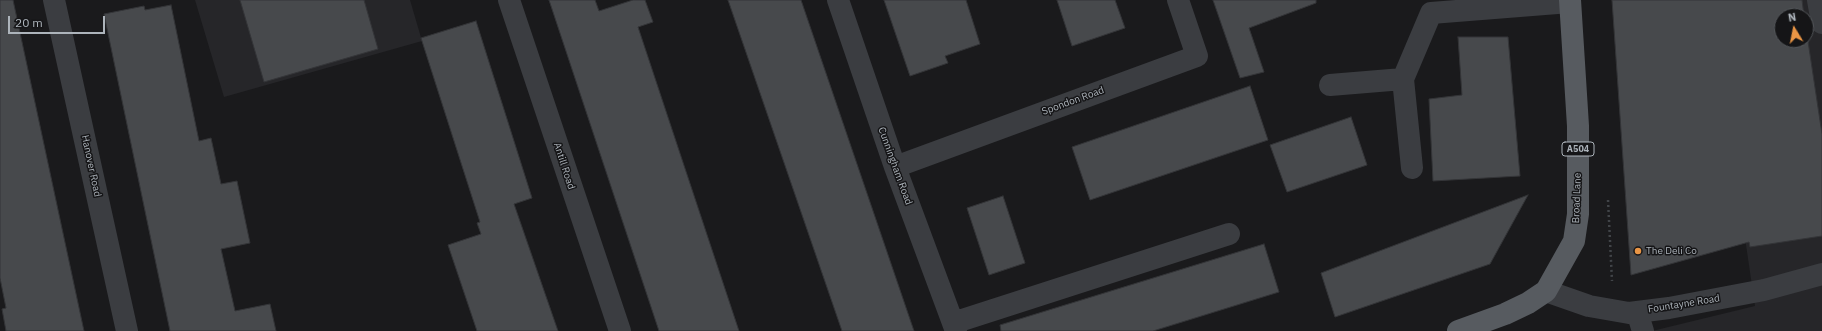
<!DOCTYPE html>
<html>
<head>
<meta charset="utf-8">
<style>
	body { margin:0 }
	#map { position:relative; width:1822px; height:331px; overflow:hidden; background:#1a1a1c; font-family:"IBM Plex Sans",sans-serif }
	canvas { display:block }
	.north { position:absolute; left:1774px; top:8px; width:40px; height:40px; box-sizing:border-box; background:#151517; border:1px solid #525559; border-radius:50%; rotate:350deg; font-size:11px; font-weight:700; line-height:16px; text-align:center; color:#adb4bb }
	.north::after { content:''; display:block; margin:auto; width:14px; height:18px; background:#e99545; clip-path:polygon(50% 0,100% 100%,50% 72%,0 100%) }
	.scale { position:absolute; left:8px; top:16px; width:97px; height:18px; box-sizing:border-box; border:2px solid #adb4bb; border-top:0; padding-left:5px; font-size:12px; line-height:14px; white-space:nowrap; color:#adb4bb; -webkit-text-stroke:3px #151517; paint-order:stroke }
</style>
</head>
<body>
<div id="map">
<canvas width="1822" height="331"></canvas>
<div class="north">N</div>
<div class="scale">20 m</div>
</div>
<script>
const c = document.querySelector('canvas').getContext('2d');
c.lineJoin = 'round';
function fill(path, color) { c.fillStyle = color; c.fill(path, 'evenodd'); }
const poly = rows => new Path2D(rows.map(r => 'M' + r).join(''));
function strokePath(path, color, width, dash) { c.strokeStyle = color; c.lineWidth = width; c.lineCap = dash ? 'butt' : 'round'; c.setLineDash(dash || []); c.stroke(path); }
function drawText(font, color, halo, rows, align = 'center') {
  c.font = font + ' "IBM Plex Sans",sans-serif'; c.lineWidth = 3; c.setLineDash([]); c.textBaseline = 'middle'; c.strokeStyle = halo; c.fillStyle = color; for (const [text, x, y, turn = 0] of rows) {
    c.save(); c.translate(x, y); c.rotate((+turn || 0) * Math.PI / 180); c.textAlign = isNaN(turn) ? turn : align; if (halo) c.strokeText(text, 0, 0); c.fillText(text, 0, 0); c.restore();
  }
}
fill(poly([
	[195,0,410,0,422,41,224,97],
	[1710,0,1822,0,1822,331,1652,331,1755,306],
	[1782,16,1806,16,1806,40,1782,40]
]), '#262629');
const building = poly([
	[0,0,13,0,84,331,6,331,2,309,6,308,0,278,0,0],
	[240,0,364,0,378,49,264,82,240,0],
	[549,0,595,0,599,11,633,0,645,0,653,22,638,27,739,331,659,331,549,0],
	[728,0,801,0,914,331,842,331,728,0],
	[884,0,966,0,980,44,945,56,948,63,910,76,884,0],
	[1057,0,1115,0,1125,28,1072,46,1057,0],
	[1213,0,1316,0,1316,3,1249,28,1264,72,1240,78,1213,0],
	[1612,0,1802,0,1804,16,1782,16,1782,40,1806,40,1806,28,1822,134,1822,236,1750,247,1749,242,1631,275,1612,0],
	[171,5,199,141,211,138,221,184,237,181,250,243,221,249,235,311,270,304,276,331,170,331,104,14,144,6,145,10,171,5],
	[476,21,532,198,514,204,558,331,477,331,448,245,481,234,477,223,480,222,421,38,476,21],
	[1458,37,1508,37,1520,176,1433,181,1429,99,1462,95,1458,37],
	[1250,86,1268,140,1090,200,1072,147,1250,86],
	[1351,117,1367,165,1287,192,1270,145,1351,117],
	[1528,195,1490,264,1335,317,1321,273,1528,195],
	[1003,196,1025,263,989,275,967,208,1003,196],
	[1264,244,1279,292,1153,331,1001,331,1000,325,1264,244]
]);
fill(building, '#47494c');
strokePath(building, '#343538', 1);
strokePath(poly([
	[1608,200,1612,281]
]), '#414448', 2.5, [2, 3]);
strokePath(poly([
	[54,0,127,331],
	[509,0,620,331],
	[838,0,895,167,956,331],
	[1818,0,1822,23],
	[1403,79,1412,168],
	[1330,85,1403,79,1431,13,1570,2],
	[895,167,1197,56,1178,0],
	[1546,291,1589,306,1629,313,1669,308,1764,290,1822,274],
	[1637,312,1643,331],
	[953,323,1229,234]
]), '#3b3d41', 22);
strokePath(poly([
	[1458,331,1505,314,1528,303,1546,291,1574,241,1578,214,1578,126,1570,0]
]), '#575b60', 22);
for (const [x, y, r, color] of [
	[1638,251,4,"#e99545"]
]) { const dot = new Path2D(); dot.arc(x, y, r, 0, 2 * Math.PI); c.fillStyle = color; c.fill(dot); strokePath(dot, '#151517', 1.5); }
for (const [x, y, w] of [
	[1578,149,32]
]) { const box = new Path2D(); box.roundRect(x - w / 2, y - 7, w, 14, 3); c.fillStyle = '#151517'; c.fill(box); strokePath(box, '#adb4bb', 1); }
drawText('bold 9px', '#adb4bb', null, [
	["A504",1578,149]
]);
drawText('10px', '#adb4bb', '#151517', [
	["Spondon Road",1073,101,-20],
	["Hanover Road",91,166,78],
	["Antill Road",564,166,72],
	["Cunningham Road",895,166,70],
	["Broad Lane",1577,198,-88],
	["Fountayne Road",1684,304,-9]
]);
drawText('10px', '#adb4bb', '#151517', [
	["The Deli Co",1646,251]
], 'left');
</script>
</body>
</html>
